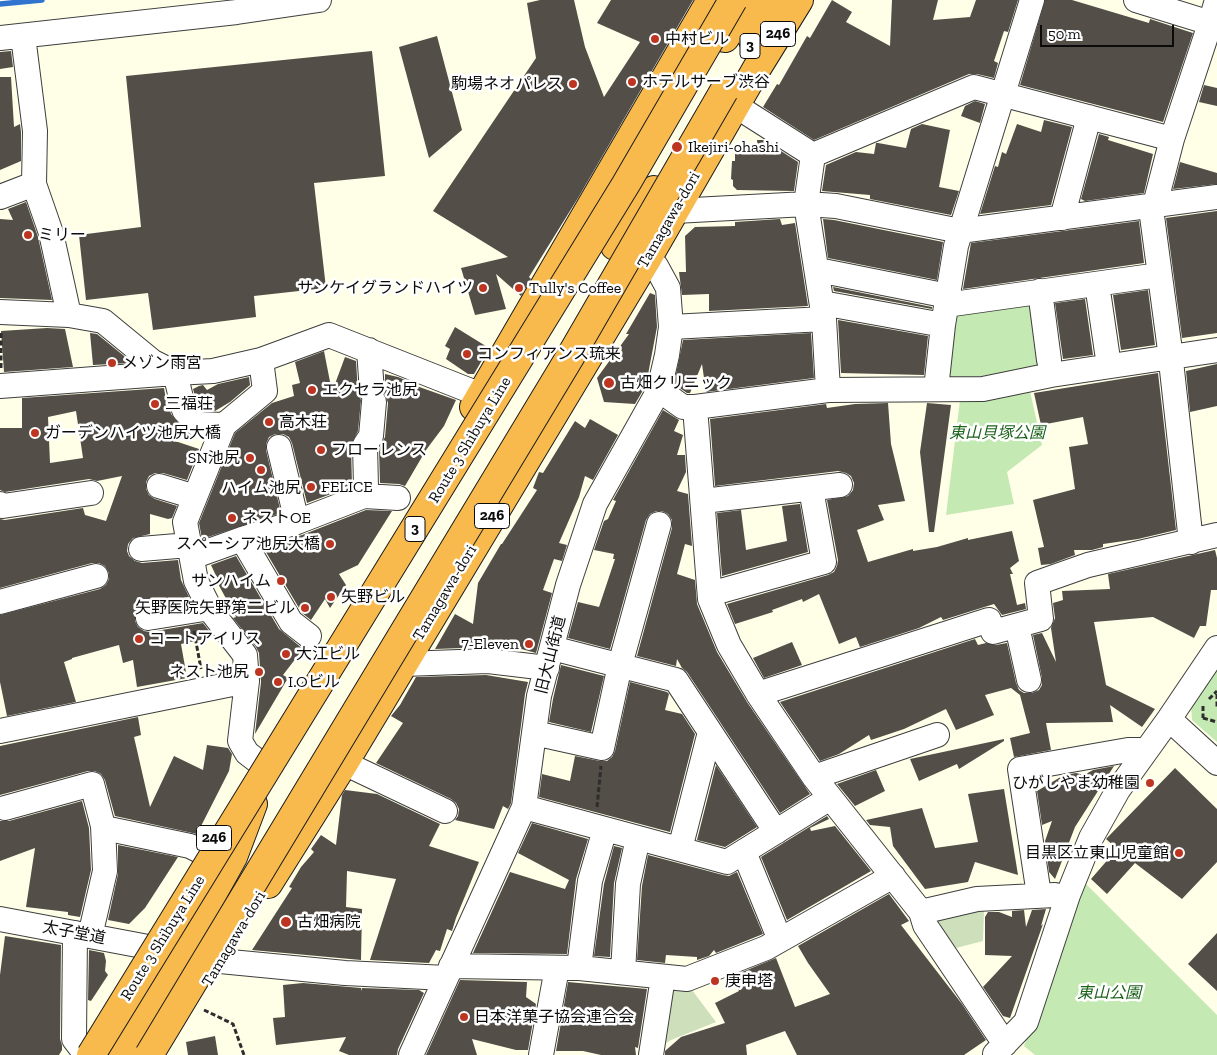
<!DOCTYPE html>
<html>
<head>
<meta charset="utf-8">
<style>
	body { margin:0 }
	#map { position:relative; width:1217px; height:1055px; overflow:hidden; background:#ffffe8; font-family:"Zilla Slab",serif }
	canvas { display:block }
	.scale { position:absolute; left:1040px; top:25px; width:134px; height:22px; box-sizing:border-box; border:2px solid #0b0b0b; border-top:0; padding-left:6px; font-size:15px; line-height:18px; white-space:nowrap; color:#0b0b0b; -webkit-text-stroke:4px #fff; paint-order:stroke }
</style>
</head>
<body>
<div id="map">
<canvas width="1217" height="1055"></canvas>
<div class="scale">50 m</div>
</div>
<script>
const c = document.querySelector('canvas').getContext('2d');
c.lineJoin = 'round';
function fill(path, color) { c.fillStyle = color; c.fill(path, 'evenodd'); }
const poly = rows => new Path2D(rows.map(r => 'M' + r).join(''));
function strokePath(path, color, width, dash) { c.strokeStyle = color; c.lineWidth = width; c.lineCap = dash ? 'butt' : 'round'; c.setLineDash(dash || []); c.stroke(path); }
function drawText(font, color, halo, rows, align = 'center') {
  c.font = font + ' "Zilla Slab","Noto Sans JP",serif'; c.lineWidth = 5; c.setLineDash([]); c.textBaseline = 'middle'; c.strokeStyle = halo; c.fillStyle = color; for (const [text, x, y, turn = 0] of rows) {
    c.save(); c.translate(x, y); c.rotate((+turn || 0) * Math.PI / 180); c.textAlign = isNaN(turn) ? turn : align; if (halo) c.strokeText(text, 0, 0); c.fillText(text, 0, 0); c.restore();
  }
}
fill(poly([
	[1038,298,1047,367,962,383,944,379,951,308],
	[1030,391,1042,445,1007,472,1014,504,946,515,960,400],
	[1217,667,1217,742,1192,720,1191,705],
	[1084,882,1217,1015,1217,1055,1035,1055,1024,1046]
]), '#c5e9b2');
fill(poly([
	[980,902,984,911,983,941,952,949,928,915],
	[665,982,686,982,716,1022,671,1040,655,1050]
]), '#cde0bb');
strokePath(poly([
	[0,4,42,0]
]), '#3174d0', 5.5);
fill(poly([
	[540,0,574,0,585,47,604,97,640,42,597,23,611,0,693,0,578,198,529,277,531,279,521,296,496,274,506,309,475,315,461,268,508,257,433,211,536,58,527,3],
	[832,0,852,12,846,22,890,46,892,0,938,0,933,20,970,17,976,0,1018,0,1008,32,1004,31,994,61,998,63,994,78,977,74,969,74,814,140,763,107,777,84,779,85,807,36,810,38],
	[1045,0,1072,0,1149,23,1150,19,1193,33,1163,122,1020,85],
	[437,36,462,130,429,158,399,47],
	[11,51,13,67,0,69,0,52],
	[372,51,385,176,314,183,326,288,254,296,256,317,153,330,148,293,86,300,79,235,141,227,126,76],
	[0,77,11,77,14,127,20,124,21,132,21,161,0,170],
	[1204,85,1217,88,1217,106,1199,102],
	[975,101,985,104,980,123,961,116,965,106],
	[1044,120,1072,127,1051,205,980,214,995,166,998,167,1002,152,1006,154,1017,124,1041,132],
	[922,124,950,130,939,187,959,191,951,215,870,199,870,195,822,191,826,165,856,152,874,154,876,143,878,143,906,148,911,129],
	[1099,134,1109,137,1108,140,1153,154,1144,193,1085,201,1081,199],
	[757,140,764,140,798,162,794,191,737,190,733,186,733,180,731,179,732,161,735,161,735,153,740,153,740,150,758,152],
	[1180,162,1217,173,1217,184,1173,189],
	[26,202,38,237,52,300,0,298,0,219,13,220,8,209],
	[1217,211,1217,333,1182,338,1166,218],
	[780,219,782,225,795,223,808,306,709,311,709,294,682,295,679,272,686,272,685,236,695,227,735,226,735,222],
	[823,219,834,220,943,242,937,280,828,258],
	[1139,221,1144,263,963,289,971,243],
	[833,287,932,307,932,309,834,291],
	[1148,290,1155,345,1121,350,1113,295],
	[650,293,655,295,657,327,646,385,635,404,604,402,597,378,629,334,626,334],
	[1085,299,1093,355,1063,359,1055,303],
	[838,320,928,336,924,375,841,373],
	[455,327,489,348,474,374,468,374,446,359,450,349,445,346],
	[47,328,65,329,73,367,4,372,1,331],
	[90,333,97,334,129,360,130,363,93,365],
	[811,333,814,378,706,392,702,364,690,393,687,393,674,384,683,340],
	[324,351,332,392,345,357,356,361,358,393,361,400,358,431,351,445,352,486,307,503,292,443,289,437,283,434,275,434,269,437,266,444,266,450,281,513,202,539,199,523,235,433,272,403,294,396,292,385,300,383,295,362],
	[1217,364,1217,406,1190,412,1186,371],
	[1158,373,1176,530,1138,539,1103,544,1103,547,1092,550,1074,550,1075,555,1051,564,1041,565,1038,548,1044,547,1033,500,1075,489,1069,447,1088,444,1083,417,1041,425,1034,393],
	[385,374,398,377,408,381,408,383,456,400,444,426,426,450,405,486,399,484,380,483,379,449,385,437,388,403,385,394],
	[249,377,250,385,230,402,215,411,203,410,197,403,193,389,199,386,203,385,207,390,218,384],
	[164,388,167,406,169,405,171,414,186,432,175,441,199,449,187,480,163,473,155,473,149,476,146,482,146,489,149,495,155,499,177,506,172,518,168,519,150,514,150,534,133,538,128,544,127,551,129,556,135,561,142,563,178,560,181,580,189,597,145,605,139,608,135,613,135,621,138,627,144,631,150,632,203,623,214,637,181,644,187,678,137,687,133,660,123,663,119,645,72,658,72,659,64,662,76,702,7,716,0,682,0,615,100,589,106,585,109,579,109,573,105,566,99,563,92,563,0,588,0,519,5,520,83,508,85,515,106,521,122,476,97,481,89,479,5,492,0,490,0,428,22,428,22,398],
	[76,411,83,458,50,463,48,417],
	[888,403,891,444,905,501,878,505,884,520,857,530,868,562,913,549,913,551,937,547,968,538,968,540,1012,531,1019,561,1010,568,1013,574,1010,574,1017,605,1025,603,1026,609,1002,615,994,604,943,620,941,617,919,628,860,647,856,637,839,644,819,594,803,602,802,599,772,610,773,612,735,624,727,604,828,575,834,572,837,566,838,560,827,500,848,496,853,490,854,483,851,476,846,473,838,471,715,486,710,419,826,404,827,408,855,404],
	[927,403,951,405,934,532,929,532,920,452],
	[663,410,679,420,674,431,683,435,677,455,685,455,686,472,677,491,688,494,692,546,685,544,677,574,695,580,697,604,717,652,747,702,810,794,780,813,687,672,682,668,677,659,676,666,637,656,672,528,672,520,668,514,662,511,656,511,650,514,646,520,610,649,568,638,578,602,599,607,615,559,613,559,614,554,594,550,604,521,608,519,616,501,613,500],
	[590,419,618,435,593,480,585,476,579,497,559,543,567,545,562,561,554,559,543,590,552,593,536,653,492,641,491,647,435,649,455,614,473,624,478,583,501,544,502,544,537,490,533,488,539,472,543,473,575,421,585,428],
	[800,504,808,552,722,576,717,513,741,510,746,550,787,541,782,506],
	[366,510,392,511,358,565,339,574,346,585,330,608,325,599,311,620,302,613,263,547,302,535],
	[1215,550,1217,558,1217,590,1211,590,1206,626,1200,626,1194,638,1153,617,1094,622,1106,685,1155,709,1142,727,1110,705,1113,722,1046,723,1051,750,1014,757,1010,738,1030,733,1020,695,1011,688,985,695,994,715,956,730,946,709,904,729,871,740,869,735,839,754,820,761,780,702,975,639,978,645,986,643,996,645,1007,643,1016,683,1019,690,1024,693,1032,693,1039,690,1042,685,1042,678,1033,635,1042,633,1056,662,1051,628,1055,618,1053,603,1063,600,1062,591,1110,589,1108,574],
	[236,556,279,629,303,649,283,675,288,678,255,734,261,682,259,653,256,647,233,618,236,617,216,580,218,580,211,565],
	[792,642,802,665,764,678,753,658],
	[561,665,604,676,591,732,549,722,553,699],
	[486,675,528,682,525,694,511,803,508,809,503,806,494,829,455,820,458,816,459,809,456,803,451,799,376,763,403,723,391,716,400,705,416,677],
	[630,682,667,692,669,694,665,710,682,714,695,734,670,832,539,797,542,774,570,781,575,756,600,761,607,761,612,757,615,751],
	[138,717,141,735,134,737,150,807,174,756,203,770,207,745,228,748,232,754,229,771,197,834,115,816,105,780,101,774,95,771,88,771,0,795,0,746],
	[1004,739,1004,741,959,769,957,764,919,781,910,759],
	[716,765,757,827,725,847,697,840],
	[1114,766,1075,827,1055,879,1049,872,1045,841,1052,821,1042,825,1037,791,1064,775,1076,773,1084,775,1093,770],
	[1175,768,1217,809,1217,862,1182,899,1135,863,1107,894,1091,879,1117,849,1106,839],
	[876,770,885,791,855,806,837,784],
	[1004,789,1018,875,975,862,968,882,925,889,893,846,890,827,870,825,866,820,922,808,935,848,978,842,968,794],
	[345,790,377,794,440,824,429,846,479,862,456,918,452,931,447,929,440,951,436,950,429,963,370,960,396,879,347,871,346,907,362,909,361,960,252,950,292,888,289,887,301,867,314,852,311,849,321,835,336,845,342,795],
	[82,801,89,828,91,870,80,917,68,915,68,912,26,907,35,848,0,861,0,821,9,821],
	[827,816,829,819,810,828,811,831,835,826,871,871,787,920,761,857],
	[532,823,588,839,576,879,567,954,473,953,510,872,565,889,569,880,518,853],
	[118,845,178,857,145,908,129,924,108,920,118,874],
	[614,846,622,848,614,883,610,957,594,956,604,884],
	[648,855,723,875,729,876,737,872,763,934,716,953,714,950,709,956,697,960,697,957,666,955,665,963,637,960,642,886],
	[889,894,909,921,901,925,962,1004,986,1040,964,1055,797,1055,785,1031,746,1045,747,1055,665,1055,665,1051,681,1037,725,1023,715,1003,739,991,730,977,776,958,795,1007,830,994,808,963,798,946],
	[1046,909,1041,926,1043,924,1010,1018,1003,1016,983,987,1012,956,985,955,985,917,988,912,999,912,1012,917,1012,911,1024,910,1026,927,1032,910],
	[1217,933,1217,991,1188,964],
	[5,936,61,945,60,1039,62,1045,62,1050,59,1055,0,1055,0,975],
	[89,950,104,953,106,961,105,971,108,975,91,1001,88,1000],
	[460,980,527,982,526,997,536,1004,528,1050,516,1050,472,1039,477,1055,426,1055],
	[568,982,647,989,638,1048,635,1047,636,1055,601,1055,583,1051,556,1051],
	[303,983,361,988,361,991,362,988,419,990,424,993,398,1049,397,1055,349,1055,339,1051,346,1037,276,1045,273,1018,285,1017,283,985],
	[215,1036,218,1055,188,1055,186,1042]
]), '#534e47');
const minor = poly([
	[1136,0,1217,25],
	[23,36,35,131,34,184,51,233,69,315],
	[0,38,237,12,319,0],
	[736,106,813,155,974,87,1172,139],
	[813,155,806,204,824,319,828,390],
	[0,197,34,184],
	[675,211,806,204,836,206,960,231,1217,197],
	[1062,218,1089,117],
	[818,270,948,296],
	[1097,284,1109,366],
	[1040,291,1049,360],
	[822,303,943,325],
	[946,305,1159,275],
	[0,312,69,315,103,321,153,362,175,373,213,371,261,360,329,335,481,395],
	[671,327,824,319],
	[369,350,372,392],
	[0,386,175,373,184,410,197,424,224,425],
	[936,389,943,325,956,246,1032,0],
	[659,390,683,407,695,407,828,390,983,389,1051,375,1217,350],
	[695,407,710,599,729,645,758,694,814,777,921,912,925,925,1005,1044],
	[159,486,195,497],
	[364,496,366,487,365,445,371,436,374,402],
	[703,501,840,485],
	[0,504,3,506,91,493],
	[297,522,364,496,398,498],
	[242,539,297,522,279,447],
	[1191,542,1169,343,1152,216,1172,139,1210,24,1217,0],
	[141,549,189,545],
	[192,557,242,539,291,622,309,636],
	[710,594,824,562,811,489],
	[0,602,96,576],
	[148,618,210,608],
	[1017,626,1029,680],
	[552,648,676,680,776,832],
	[403,664,488,661,547,668],
	[758,694,989,620,993,632,1041,619,1037,583,1088,565,1217,535],
	[1169,719,1217,763],
	[0,731,247,681],
	[534,733,602,748,620,665,659,524],
	[260,763,247,753,240,741,247,681,245,655,211,611,196,581,185,522,224,425,265,391,261,360],
	[344,763,445,811],
	[814,777,937,735],
	[524,807,727,862,830,798],
	[5,808,92,784,103,826,105,871,90,936],
	[103,826,109,829,190,846,204,853],
	[680,849,710,732],
	[744,852,780,940],
	[1039,895,1020,769,1128,750,1146,750],
	[921,912,977,899,1055,895],
	[0,919,148,947],
	[75,933,74,1039,84,1052],
	[220,961,345,973,446,978],
	[451,966,579,968,687,979,766,948,893,876],
	[579,968,590,881,605,829],
	[623,972,628,884,638,838],
	[995,1054,1026,1022,1068,895,1091,838,1118,790,1169,719,1217,648],
	[411,1055,524,807,539,696,568,585,595,504,659,390,667,355,671,327,668,288,656,266,647,259],
	[541,1055,557,968],
	[651,1055,663,977]
]);
const highway = poly([
	[725,38,749,0],
	[753,40,776,0],
	[615,246,654,190],
	[474,407,711,0],
	[268,884,344,763,647,259,757,68,799,0],
	[123,1055,233,857,253,804]
]);
strokePath(minor, '#3e3e3e', 26);
strokePath(highway, '#1c1c1c', 30);
strokePath(poly([
	[1,368,1,331],
	[194,631,201,669],
	[1217,694,1217,709],
	[1209,699,1217,691],
	[1203,706,1203,718],
	[1203,718,1217,722],
	[597,807,601,766],
	[204,1010,233,1024,244,1055]
]), '#2d2d2d', 3, [5, 2.5]);
strokePath(minor, '#fff', 24);
strokePath(highway, '#f8ba4d', 28);
const highwayBridge = poly([
	[91,1055,626,184,733,0],
	[149,1055,570,357,724,91]
]);
strokePath(highwayBridge, '#1c1c1c', 30, []);
strokePath(highwayBridge, '#f8ba4d', 28);
for (const [x, y, r, color] of [
	[655,39,5,"#bd3521"],
	[632,82,5,"#bd3521"],
	[573,84,5,"#bd3521"],
	[677,147,6,"#bd3521"],
	[28,235,5,"#bd3521"],
	[483,288,5,"#bd3521"],
	[519,288,5,"#bd3521"],
	[467,354,5,"#bd3521"],
	[112,363,5,"#bd3521"],
	[609,383,6,"#bd3521"],
	[312,390,5,"#bd3521"],
	[155,404,5,"#bd3521"],
	[269,422,5,"#bd3521"],
	[35,433,5,"#bd3521"],
	[321,450,5,"#bd3521"],
	[250,458,5,"#bd3521"],
	[261,470,5,"#bd3521"],
	[311,487,5,"#bd3521"],
	[232,518,5,"#bd3521"],
	[330,544,5,"#bd3521"],
	[281,581,5,"#bd3521"],
	[331,597,5,"#bd3521"],
	[305,608,5,"#bd3521"],
	[139,639,5,"#bd3521"],
	[529,644,5,"#bd3521"],
	[286,654,5,"#bd3521"],
	[259,672,5,"#bd3521"],
	[278,682,5,"#bd3521"],
	[1150,783,5,"#bd3521"],
	[1179,853,5,"#bd3521"],
	[286,922,6,"#bd3521"],
	[715,981,5,"#bd3521"],
	[464,1017,5,"#bd3521"]
]) { const dot = new Path2D(); dot.arc(x, y, r, 0, 2 * Math.PI); c.fillStyle = color; c.fill(dot); strokePath(dot, '#fff', 2); }
for (const [x, y, w] of [
	[778,34,35],
	[750,46,20],
	[492,516,35],
	[415,529,20],
	[214,838,35]
]) { const box = new Path2D(); box.roundRect(x - w / 2, y - 12.5, w, 25, 4); c.fillStyle = '#fff'; c.fill(box); strokePath(box, '#0b0b0b', 1); }
drawText('bold 15px', '#0b0b0b', null, [
	["246",778,34],
	["3",750,46],
	["246",492,516],
	["3",415,529],
	["246",214,838]
]);
drawText('16px', '#0b0b0b', '#fff', [
	["中村ビル",665,39],
	["ホテルサーブ渋谷",642,82],
	["駒場ネオパレス",563,84,"right"],
	["Ikejiri-ohashi",688,147],
	["ミリー",38,235],
	["サンケイグランドハイツ",473,288,"right"],
	["Tully's Coffee",529,288],
	["コンフィアンス琉来",477,354],
	["メゾン雨宮",122,363],
	["古畑クリニック",620,383],
	["エクセラ池尻",322,390],
	["三福荘",165,404],
	["高木荘",279,422],
	["ガーデンハイツ池尻大橋",45,433],
	["フローレンス",331,450],
	["SN池尻",240,458,"right"],
	["FELICE",321,487],
	["ハイム池尻",261,488,"center"],
	["ネストOE",242,518],
	["スペーシア池尻大橋",320,544,"right"],
	["サンハイム",271,581,"right"],
	["矢野ビル",341,597],
	["矢野医院矢野第二ビル",295,608,"right"],
	["コートアイリス",149,639],
	["7-Eleven",519,644,"right"],
	["大江ビル",296,654],
	["ネスト池尻",249,672,"right"],
	["I.Oビル",288,682],
	["ひがしやま幼稚園",1140,783,"right"],
	["目黒区立東山児童館",1169,853,"right"],
	["古畑病院",297,922],
	["庚申塔",725,981],
	["日本洋菓子協会連合会",474,1017]
], 'left');
drawText('16px', '#0b0b0b', '#fff', [
	["Tamagawa-dori",669,220,-60],
	["Route 3 Shibuya Line",470,440,-59],
	["Tamagawa-dori",445,593,-59],
	["旧大山街道",551,655,-76],
	["太子堂道",74,933,11],
	["Route 3 Shibuya Line",163,938,-58],
	["Tamagawa-dori",234,939,-59]
]);
drawText('italic 16px', '#1d631b', '#fff', [
	["東山貝塚公園",997,433],
	["東山公園",1109,993]
]);
</script>
</body>
</html>
